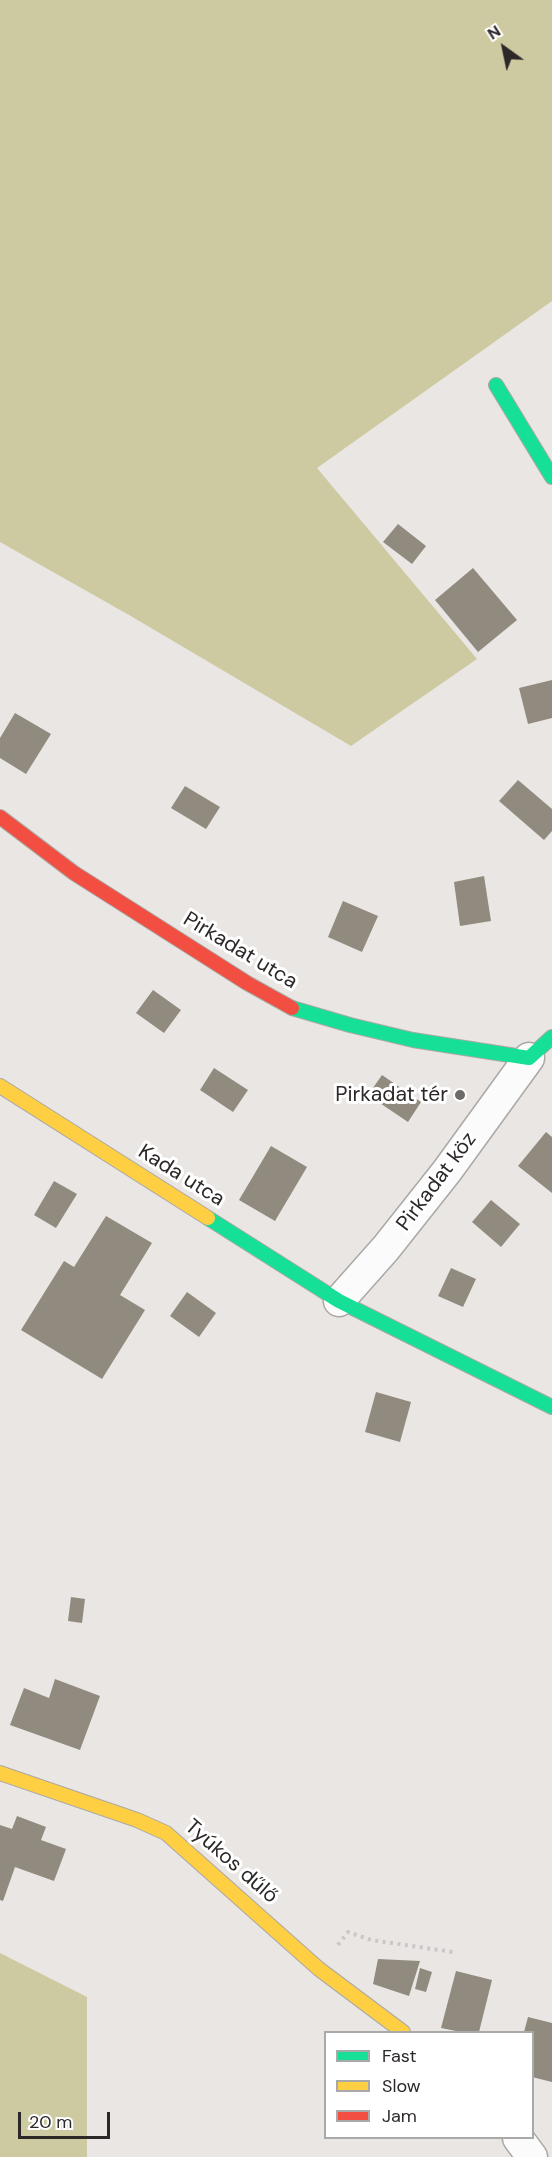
<!DOCTYPE html>
<html>
<head>
<meta charset="utf-8">
<style>
	body { margin:0 }
	#map { position:relative; width:552px; height:2157px; overflow:hidden; background:#e9e6e3; font-family:"DM Sans",sans-serif }
	canvas { display:block }
	.legend { position:absolute; left:324px; top:2031px; width:210px; height:108px; box-sizing:border-box; background:#fff; border:2px solid #aaa9a9; margin:0; padding:8px 10px; list-style:none; font-size:18px; color:#2b2827 }
	.legend li { display:flex; align-items:center; gap:12px; height:30px }
	.legend b { width:30px; border:2px solid #aaa9a9 }
	.north { position:absolute; left:474px; top:18px; width:60px; height:60px; -webkit-text-stroke:4px #fff; paint-order:stroke; rotate:327deg; font-size:16px; font-weight:700; line-height:24px; text-align:center; color:#2b2827 }
	.north::after { content:''; display:block; margin:auto; width:21px; height:27px; background:#2b2827; clip-path:polygon(50% 0,100% 100%,50% 72%,0 100%) }
	.scale { position:absolute; left:18px; top:2112px; width:92px; height:27px; box-sizing:border-box; border:3px solid #2b2827; border-top:0; padding-left:8px; font-size:18px; line-height:21px; white-space:nowrap; color:#2b2827; -webkit-text-stroke:4px #fff; paint-order:stroke }
</style>
</head>
<body>
<div id="map">
<canvas width="552" height="2157"></canvas>
<ul class="legend">
<li><b style="height:8px;background:#16e098"></b>Fast</li>
<li><b style="height:8px;background:#ffcf43"></b>Slow</li>
<li><b style="height:8px;background:#f24e42"></b>Jam</li>
</ul>
<div class="north">N</div>
<div class="scale">20 m</div>
</div>
<script>
const c = document.querySelector('canvas').getContext('2d');
c.lineJoin = 'round';
function fill(path, color) { c.fillStyle = color; c.fill(path, 'evenodd'); }
const poly = rows => new Path2D(rows.map(r => 'M' + r).join(''));
function strokePath(path, color, width, dash) { c.strokeStyle = color; c.lineWidth = width; c.lineCap = dash ? 'butt' : 'round'; c.setLineDash(dash || []); c.stroke(path); }
function drawText(font, color, halo, rows, align = 'center') {
  c.font = font + ' "DM Sans",sans-serif'; c.lineWidth = 6; c.setLineDash([]); c.textBaseline = 'middle'; c.strokeStyle = halo; c.fillStyle = color; for (const [text, x, y, turn = 0] of rows) {
    c.save(); c.translate(x, y); c.rotate((+turn || 0) * Math.PI / 180); c.textAlign = isNaN(turn) ? turn : align; if (halo) c.strokeText(text, 0, 0); c.fillText(text, 0, 0); c.restore();
  }
}
fill(poly([
	[0,0,552,0,552,301,317,468,477,659,351,746,129,615,0,542],
	[0,1953,87,1997,87,2157,0,2157]
]), '#cdcaa2');
fill(poly([
	[398,524,426,546,412,564,383,542],
	[473,568,517,620,478,652,435,600],
	[552,680,552,718,528,724,519,688],
	[15,713,51,734,26,774,0,758,0,738],
	[518,780,552,809,552,831,544,840,499,801],
	[185,786,220,807,206,829,171,808],
	[484,876,491,921,460,926,454,882],
	[343,901,378,916,362,952,328,937],
	[153,990,181,1010,164,1033,136,1013],
	[214,1068,248,1090,233,1112,200,1090],
	[382,1075,421,1102,408,1122,368,1095],
	[546,1132,552,1137,552,1193,518,1166],
	[271,1146,307,1167,275,1221,239,1200],
	[54,1181,77,1194,56,1228,34,1215],
	[491,1200,520,1224,501,1247,472,1222],
	[106,1216,152,1243,120,1295,145,1310,102,1379,21,1330,64,1261,74,1267],
	[451,1268,476,1279,463,1307,438,1296],
	[187,1292,216,1313,199,1337,170,1316],
	[376,1392,411,1402,400,1442,365,1432],
	[71,1597,85,1599,82,1623,68,1621],
	[55,1679,100,1696,80,1750,10,1725,24,1688,49,1698],
	[17,1816,46,1827,41,1840,66,1849,54,1881,15,1867,3,1901,0,1900,0,1825,12,1829],
	[378,1959,420,1961,409,1996,373,1984],
	[420,1968,432,1972,426,1992,415,1989],
	[456,1971,492,1980,479,2032,461,2032,441,2028],
	[528,2017,552,2023,552,2082,532,2077,532,2032,524,2032]
]), '#908a7f');
const street = poly([
	[339,1301,386,1248,447,1171,529,1058],
	[518,2138,532,2157]
]);
const fast = poly([
	[496,385,552,477],
	[292,1008,350,1025,413,1040,529,1058,552,1037],
	[208,1218,339,1301,552,1407]
]);
const slow = poly([
	[0,1086,208,1218],
	[0,1773,137,1820,166,1833,319,1969,403,2032]
]);
const jam = poly([
	[0,817,74,873,247,983,292,1008]
]);
strokePath(street, '#aaa8a5', 33);
strokePath(fast, '#aaa8a5', 16);
strokePath(slow, '#aaa8a5', 16);
strokePath(jam, '#aaa8a5', 16);
strokePath(poly([
	[338,1945,348,1932,371,1940,453,1952]
]), '#c9c7c7', 4, [3, 4.5]);
strokePath(street, '#fcfbfb', 30);
strokePath(fast, '#16e098', 14);
strokePath(slow, '#ffcf43', 14);
strokePath(jam, '#f24e42', 14);
for (const [x, y, r, color] of [
	[460,1095,6,"#6e6a69"]
]) { const dot = new Path2D(); dot.arc(x, y, r, 0, 2 * Math.PI); c.fillStyle = color; c.fill(dot); strokePath(dot, '#fff', 2); }
drawText('21px', '#2b2827', '#fff', [
	["Pirkadat utca",240,951,31],
	["Kada utca",181,1176,32],
	["Pirkadat köz",437,1182,-53],
	["Tyúkos dűlő",231,1862,41]
]);
drawText('21px', '#2b2827', '#fff', [
	["Pirkadat tér",448,1095]
], 'right');
</script>
</body>
</html>
